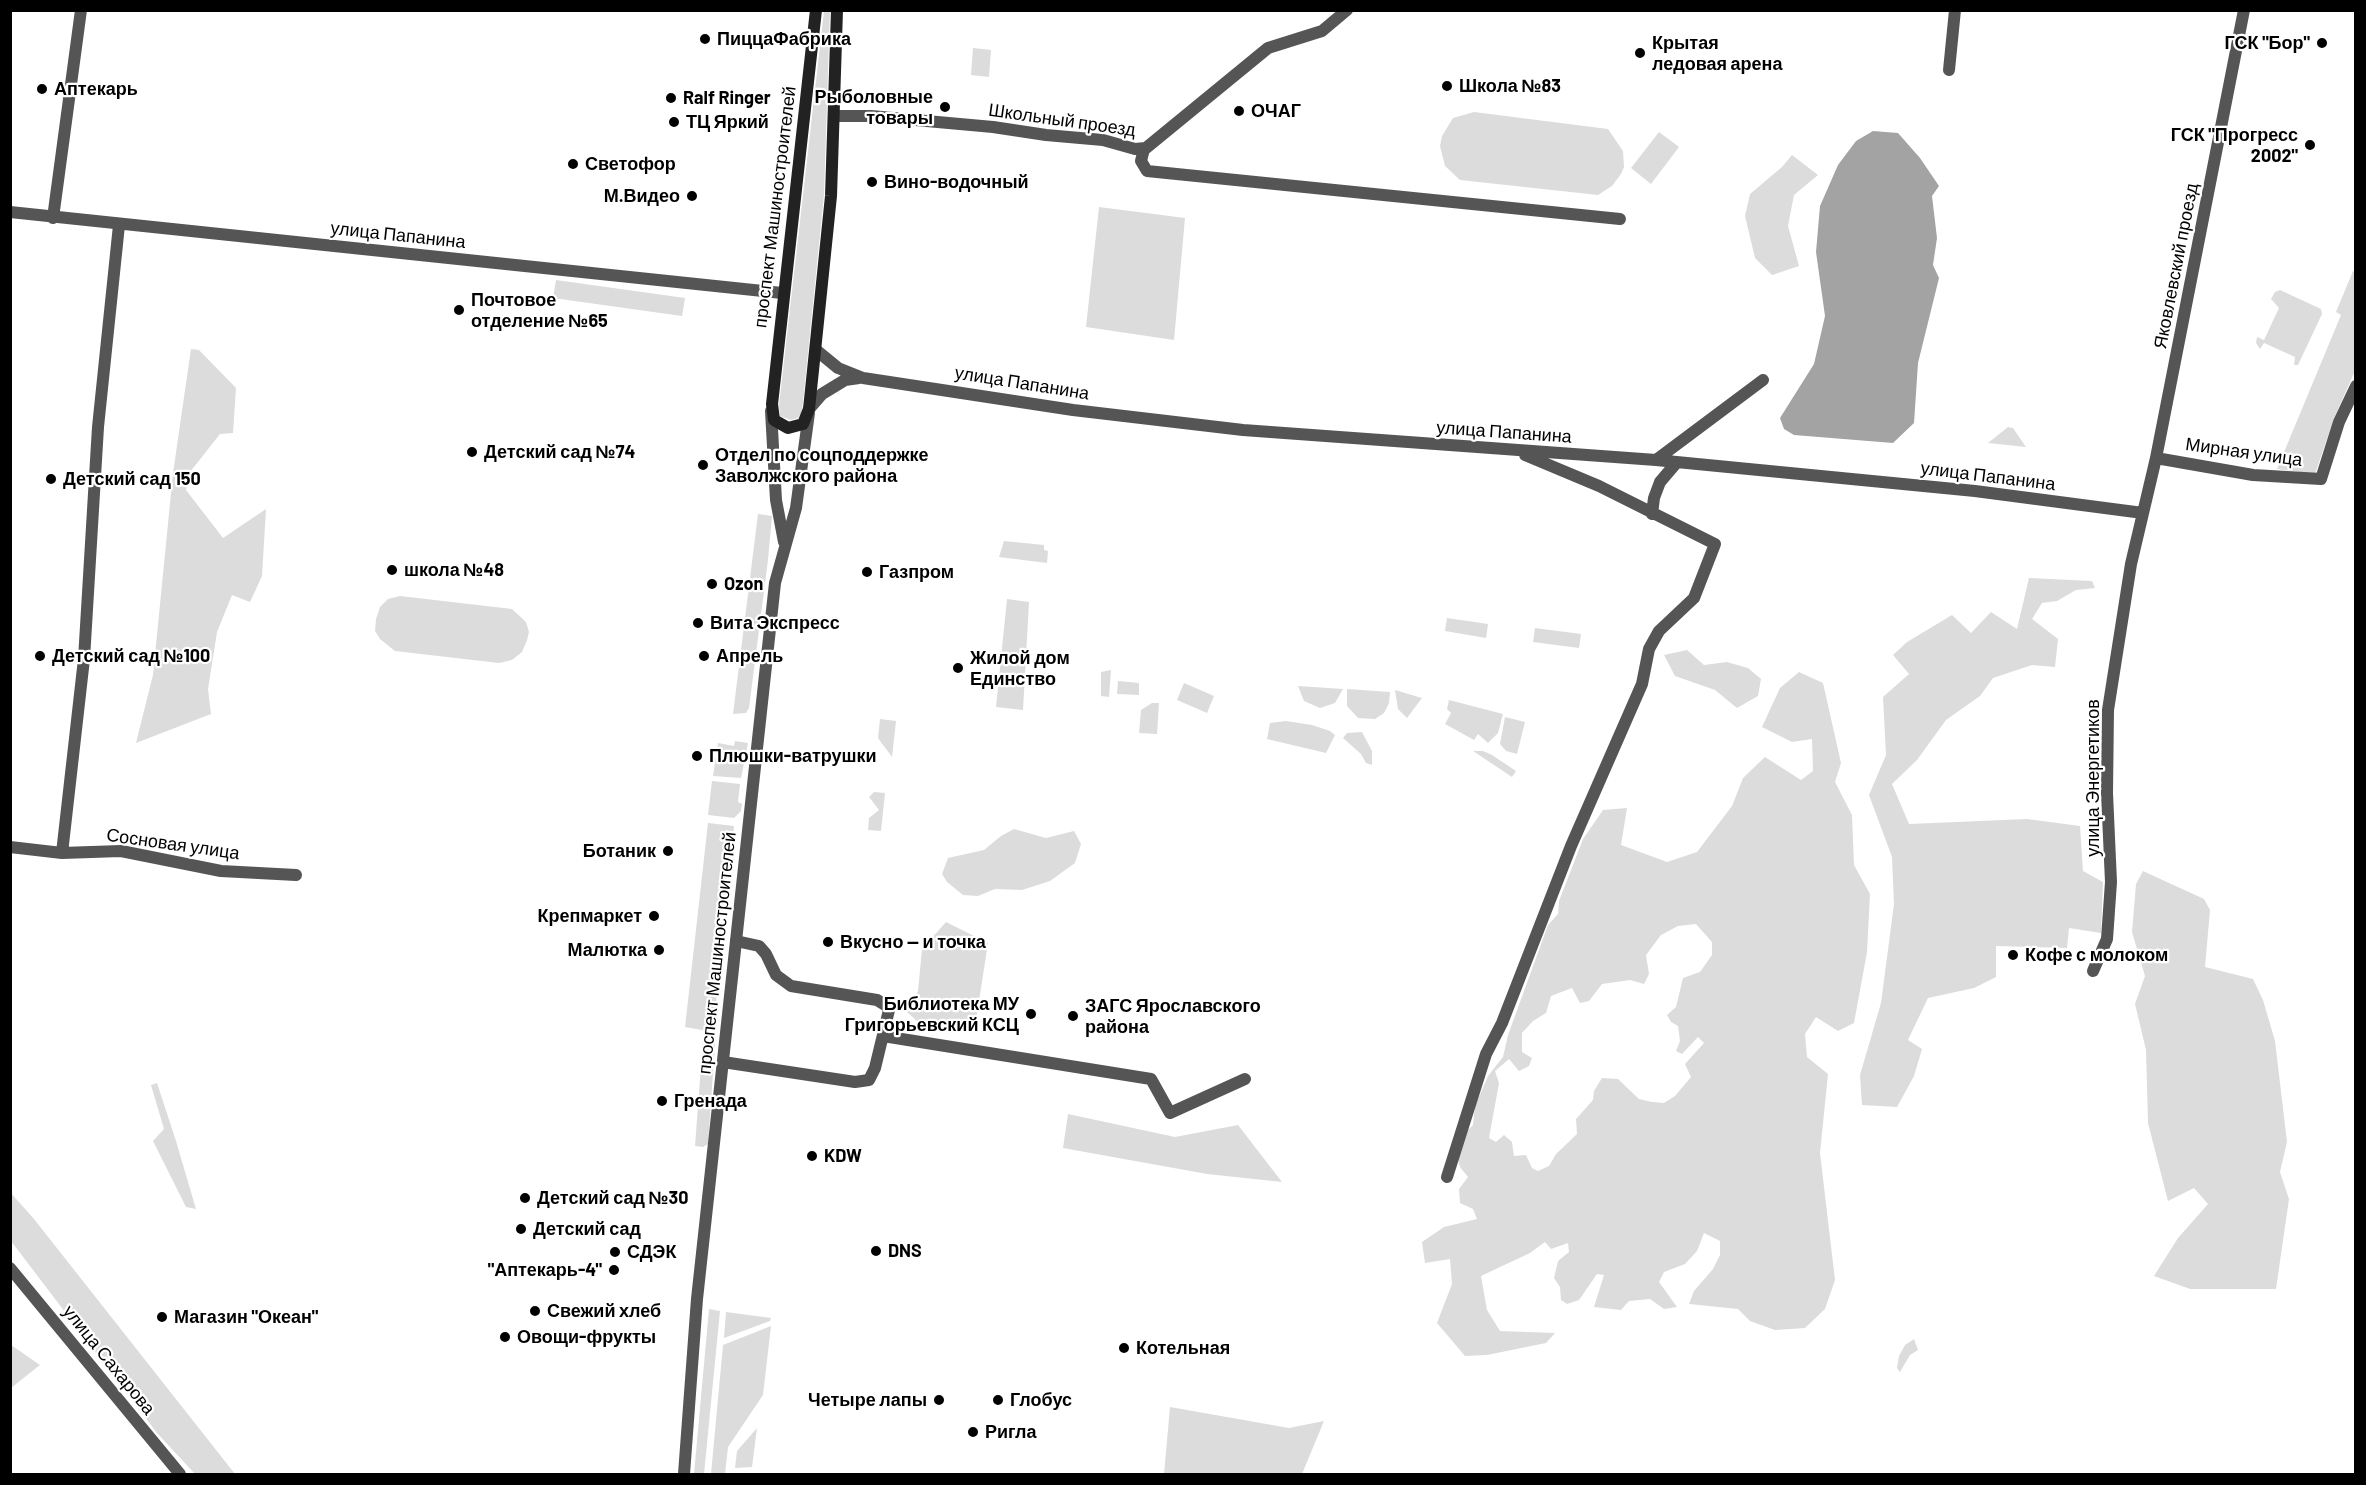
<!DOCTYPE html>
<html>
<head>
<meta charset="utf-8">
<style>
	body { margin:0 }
	#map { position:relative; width:2366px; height:1485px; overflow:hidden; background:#fff; font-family:Barlow,sans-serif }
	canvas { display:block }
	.frame { position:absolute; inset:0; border:12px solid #000; pointer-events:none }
</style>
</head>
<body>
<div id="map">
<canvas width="2366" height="1485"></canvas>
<div class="frame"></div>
</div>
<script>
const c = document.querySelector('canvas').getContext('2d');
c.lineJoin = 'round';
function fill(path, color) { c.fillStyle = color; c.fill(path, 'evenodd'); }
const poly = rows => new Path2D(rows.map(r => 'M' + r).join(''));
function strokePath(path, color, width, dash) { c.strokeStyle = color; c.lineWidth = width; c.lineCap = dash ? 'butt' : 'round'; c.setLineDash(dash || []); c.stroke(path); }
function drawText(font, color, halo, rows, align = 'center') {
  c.font = font + ' Barlow,sans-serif'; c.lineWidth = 4.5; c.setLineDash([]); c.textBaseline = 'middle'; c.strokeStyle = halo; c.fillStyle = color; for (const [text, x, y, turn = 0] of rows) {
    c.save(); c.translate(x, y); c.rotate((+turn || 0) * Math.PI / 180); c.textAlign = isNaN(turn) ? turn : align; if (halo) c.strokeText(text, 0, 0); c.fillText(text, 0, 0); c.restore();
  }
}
fill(poly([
	[824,11,830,11,824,195,802,412,798,418,791,420,780,416,779,405],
	[973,48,991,50,989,77,971,75],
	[1474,112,1608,129,1623,151,1624,167,1621,174,1612,186,1598,195,1460,180,1445,166,1440,146,1442,136,1453,118],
	[1659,132,1679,147,1651,184,1631,168],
	[1792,155,1818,175,1794,195,1788,226,1799,266,1772,275,1755,258,1745,216,1750,194,1782,167],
	[1099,207,1185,218,1174,340,1086,327],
	[2353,271,2356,273,2355,371,2334,418,2315,474,2277,469,2341,315,2336,312],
	[556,280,685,298,682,316,553,298],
	[2280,290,2321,309,2322,314,2298,365,2294,365,2295,357,2264,343,2260,349,2256,343,2257,337,2264,340,2279,308,2271,299,2275,292],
	[191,349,199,350,236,388,233,433,220,434,190,472,186,490,223,538,266,509,262,576,250,602,232,595,217,632,208,689,211,714,136,743,153,675,173,473],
	[2008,427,2013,428,2026,447,1988,443],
	[758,514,772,516,768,560,749,708,746,713,733,714],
	[1004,541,1044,545,1044,550,1048,551,1047,563,999,557],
	[2029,578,2092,581,2095,588,2076,590,2057,601,2042,603,2032,619,2058,639,2055,667,2032,665,1993,678,1980,696,1946,720,1917,760,1892,784,1909,824,2027,819,2080,826,2083,871,2103,882,2101,933,2069,928,2067,948,1996,946,1996,977,1974,988,1928,998,1908,1040,1922,1049,1914,1076,1897,1107,1862,1105,1860,1075,1881,1003,1894,904,1892,857,1869,795,1886,755,1883,697,1909,674,1893,655,1907,642,1952,615,1971,633,1991,612,2017,629],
	[400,596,512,609,526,622,529,632,527,640,522,652,512,660,499,663,395,651,380,639,375,631,376,619,380,607,388,599],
	[1007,599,1029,602,1023,710,996,707],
	[1447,618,1488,624,1486,638,1445,631],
	[1535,628,1581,634,1579,648,1533,642],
	[1687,650,1704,665,1727,662,1748,668,1761,679,1758,696,1737,708,1715,690,1675,676,1664,655],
	[1111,670,1109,697,1101,696,1101,672],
	[1799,672,1823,683,1841,763,1835,782,1852,815,1854,865,1870,894,1867,952,1854,1023,1838,1031,1816,1017,1805,1034,1807,1057,1828,1074,1820,1153,1835,1280,1825,1309,1805,1328,1775,1330,1750,1321,1738,1309,1689,1304,1694,1291,1713,1269,1720,1255,1720,1241,1704,1233,1697,1251,1685,1264,1664,1272,1659,1282,1677,1307,1664,1309,1650,1299,1629,1301,1621,1310,1594,1307,1604,1275,1597,1274,1579,1300,1567,1304,1561,1300,1560,1287,1554,1278,1558,1261,1569,1252,1568,1243,1551,1249,1545,1242,1530,1253,1481,1276,1487,1310,1500,1331,1555,1333,1546,1343,1487,1355,1465,1356,1437,1323,1452,1284,1450,1259,1425,1263,1422,1242,1444,1227,1477,1219,1473,1209,1460,1203,1459,1189,1468,1177,1460,1167,1456,1152,1462,1136,1473,1125,1475,1106,1488,1076,1503,1057,1508,1035,1548,925,1558,914,1559,901,1583,839,1603,810,1627,808,1621,845,1667,862,1697,852,1732,806,1743,778,1765,757,1801,780,1813,771,1812,739,1792,742,1762,727,1780,688],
	[1696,924,1712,942,1712,955,1700,972,1683,978,1676,1007,1667,1015,1671,1022,1678,1026,1680,1041,1676,1051,1682,1054,1698,1037,1704,1043,1685,1064,1691,1077,1675,1096,1664,1103,1652,1102,1639,1099,1618,1079,1602,1078,1594,1091,1593,1100,1576,1119,1577,1134,1556,1154,1549,1166,1538,1171,1532,1168,1526,1155,1514,1156,1512,1142,1504,1135,1496,1142,1489,1138,1499,1083,1495,1071,1509,1059,1519,1071,1529,1066,1532,1058,1522,1052,1522,1033,1533,1021,1546,1013,1551,996,1572,988,1580,1003,1589,1001,1602,984,1630,980,1644,984,1649,974,1646,955,1661,935,1678,926],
	[1118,681,1139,683,1139,695,1117,694],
	[1184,683,1214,696,1207,713,1177,700],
	[1298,686,1343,689,1335,703,1320,708,1304,701],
	[1347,689,1390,692,1389,703,1384,713,1375,719,1358,718,1347,706],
	[1395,690,1422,698,1407,718,1398,709],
	[1449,700,1503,714,1498,733,1488,743,1478,734,1474,740,1445,724,1451,713,1447,709],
	[1152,703,1159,703,1157,734,1139,733,1141,710],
	[1505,717,1525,722,1517,754,1506,751,1500,744],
	[880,719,896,721,892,757,878,738],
	[1286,721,1312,725,1330,731,1335,735,1326,753,1267,739,1270,723],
	[1362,732,1372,751,1372,765,1366,763,1361,754,1343,738,1347,733],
	[735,741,748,743,741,778,713,776,718,743,734,746],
	[1473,751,1483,751,1492,755,1516,771,1512,777],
	[712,781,740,784,738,802,742,804,741,811,734,818,708,815],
	[874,792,885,793,881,831,868,830,869,818,879,810,869,797],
	[708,823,734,826,714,1023,708,1031,685,1027],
	[1014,829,1046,838,1074,831,1081,844,1075,863,1050,881,1022,890,995,889,978,896,963,895,947,882,942,874,948,858,984,850,1001,836],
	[2143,871,2204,899,2210,910,2205,967,2253,979,2263,1000,2275,1041,2287,1142,2280,1172,2289,1199,2276,1289,2190,1289,2154,1276,2178,1238,2208,1204,2194,1188,2168,1201,2148,1123,2146,1050,2135,1004,2145,976,2132,932,2136,884],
	[946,922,988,943,974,1033,917,1021,907,1012,918,991,922,949],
	[703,1039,713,1041,715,1045,708,1144,703,1147,695,1146],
	[157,1083,176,1141,196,1209,186,1207,153,1141,164,1129,151,1085],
	[1068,1114,1175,1137,1238,1125,1282,1182,1207,1174,1063,1148],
	[10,1192,34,1219,235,1474,195,1474,157,1433,11,1241],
	[709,1309,720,1311,704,1474,694,1474],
	[726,1312,771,1318,770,1321,724,1338],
	[771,1326,763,1395,728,1447,725,1474,711,1474,723,1345],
	[1914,1339,1918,1350,1910,1355,1900,1372,1897,1368,1899,1356,1905,1345],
	[11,1345,40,1365,11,1388],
	[1170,1407,1289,1428,1324,1421,1302,1474,1164,1474],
	[757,1428,752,1467,735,1468,737,1451]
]), '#dcdcdc');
fill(poly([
	[1873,131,1898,133,1920,158,1939,186,1932,196,1937,238,1933,265,1939,278,1918,363,1914,423,1893,443,1794,435,1784,429,1780,418,1814,364,1825,316,1816,252,1820,206,1838,165,1856,141]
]), '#a3a3a3');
strokePath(poly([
	[1949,70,1955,10],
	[835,116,871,116,993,127,1046,135,1103,140,1135,149,1146,148,1268,48,1322,31,1347,10],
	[1144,149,1141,161,1147,171,1620,219],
	[53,218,81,10],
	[816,350,838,368,863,378,1073,410,1243,430,1656,460,1975,491,2143,513],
	[809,409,822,394,845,380,859,378],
	[2156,458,2244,10],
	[1656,460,1763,380],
	[1652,514,1654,498,1660,482,1677,462],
	[10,847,62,853,121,851,221,871,296,875],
	[62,853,84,659,98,427,119,225],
	[2093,971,2107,939,2111,882,2107,793,2108,710,2131,564,2156,458,2253,475,2321,479,2339,422,2356,386],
	[883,1036,1151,1079,1170,1113,1245,1079],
	[723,1062,855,1082,869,1080,875,1068,889,1010,887,1006,877,1000,791,986,776,975,766,954,759,946,736,941],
	[1447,1177,1486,1054,1502,1023,1571,846,1642,684,1649,649,1659,631,1694,598,1715,544,1599,486,1525,455]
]), '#555', 12);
strokePath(poly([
	[10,212,782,293],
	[771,411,776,500,784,542],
	[10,1268,180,1474],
	[684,1474,697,1299,775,583,796,508,809,413]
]), '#555', 12);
strokePath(poly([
	[816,10,772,404,774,420,788,428,803,424,809,409,831,196,837,10]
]), '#222', 12);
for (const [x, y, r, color] of [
	[705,39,6,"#000"],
	[2322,43,6,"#000"],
	[1640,53,6,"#000"],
	[1447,86,6,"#000"],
	[42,89,6,"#000"],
	[671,98,6,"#000"],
	[945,107,6,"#000"],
	[1239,111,6,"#000"],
	[674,122,6,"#000"],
	[2310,145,6,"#000"],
	[573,164,6,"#000"],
	[872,182,6,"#000"],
	[692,196,6,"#000"],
	[459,310,6,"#000"],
	[472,452,6,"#000"],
	[703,465,6,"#000"],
	[51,479,6,"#000"],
	[392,570,6,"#000"],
	[867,572,6,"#000"],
	[712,584,6,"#000"],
	[698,623,6,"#000"],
	[40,656,6,"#000"],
	[704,656,6,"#000"],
	[958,668,6,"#000"],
	[697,756,6,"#000"],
	[668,851,6,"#000"],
	[654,916,6,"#000"],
	[828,942,6,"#000"],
	[659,950,6,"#000"],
	[2013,955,6,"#000"],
	[1031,1014,6,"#000"],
	[1073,1016,6,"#000"],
	[662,1101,6,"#000"],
	[812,1156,6,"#000"],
	[525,1198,6,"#000"],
	[521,1229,6,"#000"],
	[876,1251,6,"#000"],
	[615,1252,6,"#000"],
	[614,1270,6,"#000"],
	[535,1311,6,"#000"],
	[162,1317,6,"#000"],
	[505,1337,6,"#000"],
	[1124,1348,6,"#000"],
	[939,1400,6,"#000"],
	[998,1400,6,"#000"],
	[973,1432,6,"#000"]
]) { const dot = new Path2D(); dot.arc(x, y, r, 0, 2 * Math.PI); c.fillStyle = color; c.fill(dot); strokePath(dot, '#fff', 2); }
drawText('bold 18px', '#000', '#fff', [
	["ПиццаФабрика",717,39],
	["Крытая",1652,43],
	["ледовая арена",1652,64],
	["ГСК \"Бор\"",2310,43,"right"],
	["Школа №83",1459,86],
	["Аптекарь",54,89],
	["Рыболовные",933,97,"right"],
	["товары",933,118,"right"],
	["Ralf Ringer",683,98],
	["ОЧАГ",1251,111],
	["ТЦ Яркий",686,122],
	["ГСК \"Прогресс",2298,135,"right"],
	["2002\"",2298,156,"right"],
	["Светофор",585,164],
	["Вино-водочный",884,182],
	["М.Видео",680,196,"right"],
	["Почтовое",471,300],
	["отделение №65",471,321],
	["Детский сад №74",484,452],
	["Отдел по соцподдержке",715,455],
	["Заволжского района",715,476],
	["Детский сад 150",63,479],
	["школа №48",404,570],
	["Газпром",879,572],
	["Ozon",724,584],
	["Вита Экспресс",710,623],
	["Детский сад №100",52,656],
	["Апрель",716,656],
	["Жилой дом",970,658],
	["Единство",970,679],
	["Плюшки-ватрушки",709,756],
	["Ботаник",656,851,"right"],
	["Крепмаркет",642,916,"right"],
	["Вкусно — и точка",840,942],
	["Малютка",647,950,"right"],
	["Кофе с молоком",2025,955],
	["Библиотека МУ",1019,1004,"right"],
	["Григорьевский КСЦ",1019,1025,"right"],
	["ЗАГС Ярославского",1085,1006],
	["района",1085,1027],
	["Гренада",674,1101],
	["KDW",824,1156],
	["Детский сад №30",537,1198],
	["Детский сад",533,1229],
	["DNS",888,1251],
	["СДЭК",627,1252],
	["\"Аптекарь-4\"",602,1270,"right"],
	["Свежий хлеб",547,1311],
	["Магазин \"Океан\"",174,1317],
	["Овощи-фрукты",517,1337],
	["Котельная",1136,1348],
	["Четыре лапы",927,1400,"right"],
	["Глобус",1010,1400],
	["Ригла",985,1432]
], 'left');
drawText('18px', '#000', '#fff', [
	["Школьный проезд",1062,120,8],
	["проспект Машиностроителей",775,207,-83],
	["улица Папанина",398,235,6],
	["Яковлевский проезд",2176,266,-79],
	["улица Папанина",1022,383,9],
	["улица Папанина",1504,432,4],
	["Мирная улица",2244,452,8],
	["улица Папанина",1988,476,7],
	["улица Энергетиков",2093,778,-90],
	["Сосновая улица",173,844,8],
	["проспект Машиностроителей",717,953,-84],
	["улица Сахарова",109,1360,51]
]);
</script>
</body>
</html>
